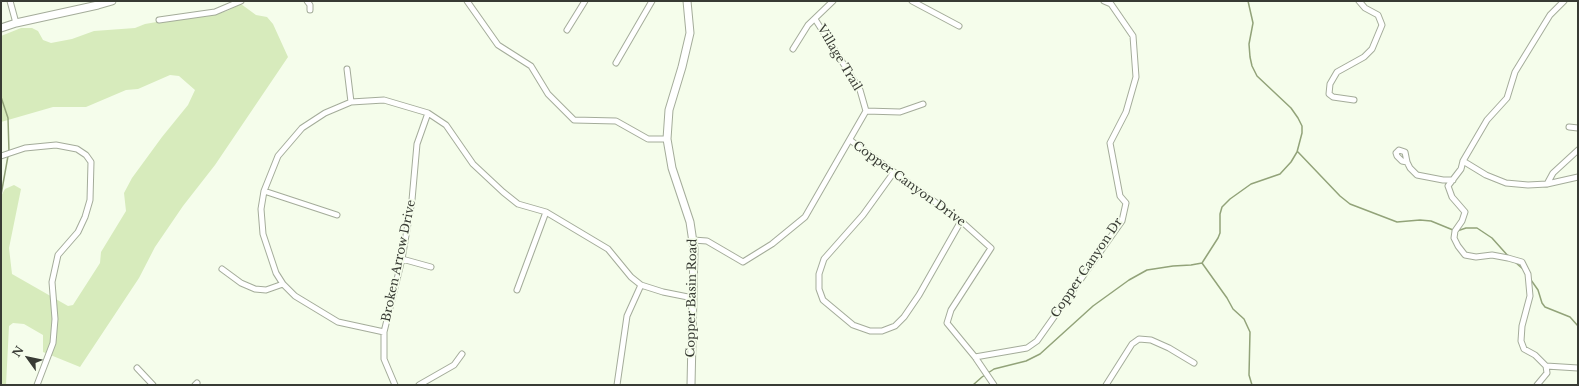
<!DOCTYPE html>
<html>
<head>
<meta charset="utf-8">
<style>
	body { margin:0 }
	#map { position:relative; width:1579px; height:386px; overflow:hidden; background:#f5fdeb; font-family:"Libre Baskerville",serif }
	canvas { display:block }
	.frame { position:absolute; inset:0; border:2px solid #383b34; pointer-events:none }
	.north { position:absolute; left:8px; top:338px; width:40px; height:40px; -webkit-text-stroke:3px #f5fdeb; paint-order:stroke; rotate:303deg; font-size:11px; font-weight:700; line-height:16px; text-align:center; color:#383b34 }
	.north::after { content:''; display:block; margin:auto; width:14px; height:18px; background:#383b34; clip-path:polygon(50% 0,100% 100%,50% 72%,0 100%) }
</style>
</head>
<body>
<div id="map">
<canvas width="1579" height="386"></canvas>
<div class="frame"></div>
<div class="north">N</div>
</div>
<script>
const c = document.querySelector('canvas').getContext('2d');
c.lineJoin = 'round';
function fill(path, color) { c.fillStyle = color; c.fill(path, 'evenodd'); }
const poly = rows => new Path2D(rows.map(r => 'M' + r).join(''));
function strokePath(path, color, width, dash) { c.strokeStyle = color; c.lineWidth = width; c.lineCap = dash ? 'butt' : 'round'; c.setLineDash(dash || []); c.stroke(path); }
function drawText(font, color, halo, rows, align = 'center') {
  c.font = font + ' "Libre Baskerville",serif'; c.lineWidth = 3.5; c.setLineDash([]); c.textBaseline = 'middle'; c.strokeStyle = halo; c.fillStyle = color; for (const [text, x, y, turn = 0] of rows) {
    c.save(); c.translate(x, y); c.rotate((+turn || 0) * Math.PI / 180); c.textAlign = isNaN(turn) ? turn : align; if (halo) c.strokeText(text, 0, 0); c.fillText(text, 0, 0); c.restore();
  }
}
fill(poly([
	[241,4,256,15,267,17,273,24,288,57,215,165,183,206,155,247,139,278,80,367,43,352,43,335,24,324,13,323,9,326,6,385,1,385,1,196,5,189,14,185,21,189,9,248,12,274,68,306,73,305,100,263,101,252,126,211,124,193,132,178,162,137,188,105,195,90,179,76,170,75,138,89,126,90,86,107,53,107,1,122,1,36,21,28,32,28,38,31,43,40,51,43,72,39,94,31,135,28,145,24,174,19,209,16,227,11]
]), '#d7ebbc');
strokePath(poly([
	[1,97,8,118,9,152],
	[1298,152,1340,196,1350,204,1397,222,1420,220,1431,221,1453,230],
	[1,195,8,156],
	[1457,231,1466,228,1477,228,1492,238,1509,257],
	[1515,262,1524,270],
	[1202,263,1227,298,1233,309,1244,319,1250,332,1249,375,1252,385],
	[1531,280,1538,290,1542,303,1545,307,1570,317,1578,326],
	[973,385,982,377,994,369,1026,361,1040,354,1093,306,1129,280,1147,270,1173,266,1191,265,1202,263,1218,238,1220,233,1220,214,1222,207,1230,199,1251,184,1280,174,1291,162,1297,152,1302,133,1302,126,1298,118,1291,108,1257,76,1252,66,1250,57,1249,44,1253,23,1248,1]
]), '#92a379', 1.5);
const street = poly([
	[10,1,16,23],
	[307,1,310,5,310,10],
	[467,1,498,45,531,66,548,94,574,120,616,121,648,139,667,139],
	[912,1,959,26],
	[1564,1,1550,15,1515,72,1507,98,1487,120,1463,161,1486,175,1506,183,1528,185,1547,184,1578,177],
	[159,20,215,12,241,1],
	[567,30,585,1],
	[793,49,808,25,833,1],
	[616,63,652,1],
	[347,69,351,102],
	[1354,100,1333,97,1329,94,1330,84,1337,72,1364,57,1372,49,1382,25,1378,15,1365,8,1359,1],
	[866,111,900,112,923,104],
	[1569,127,1578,128],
	[850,140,961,221,991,248,951,310,947,323,975,357,994,385],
	[1,156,25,148,56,145,77,149,86,155,91,162,90,200,85,217,78,232,58,255,52,282,55,319,53,343,37,385],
	[1463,161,1461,169,1448,186,1452,197,1465,212,1462,221,1455,231,1454,238,1458,246,1465,255,1476,257,1492,255,1508,258,1522,262,1528,274,1530,296,1522,326,1521,341,1524,349,1535,355,1546,366,1547,373,1537,385],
	[1407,162,1402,161,1397,156,1396,153,1399,150,1405,152,1407,162,1410,168,1417,175,1443,180,1453,180],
	[894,172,863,215,824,259,819,274,819,289,823,300,853,325,870,331,882,331,895,326,904,317,919,295,961,221],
	[1547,184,1553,173,1578,150],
	[264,191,337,215],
	[693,240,707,241,743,262,772,244,805,217,866,111,860,90,815,19],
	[402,259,431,267],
	[222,269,241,283,255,289,266,290,283,284],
	[517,290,546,212],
	[384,332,338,322,295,296,283,284,276,273,263,234,261,209,264,191,278,156,302,128,325,113,351,102,384,100,428,113,446,125,473,164,503,192,518,204,546,212,608,249,631,277,641,285,663,292,693,298],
	[975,357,1027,348,1037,341,1122,221,1126,203,1120,196,1110,143,1126,112,1136,77,1133,36,1111,4,1104,1],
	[1546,366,1578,368],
	[137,368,153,385],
	[195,385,197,383],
	[395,385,384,359,384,332,402,259,412,200,417,144,428,113],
	[419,385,454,365,462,354],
	[617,385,627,316,641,285],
	[1106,385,1132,344,1139,339,1151,340,1169,348,1194,363]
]);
const secondary = poly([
	[687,1,690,33,682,67,669,110,667,139,672,168,690,222,694,249,691,385],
	[1,28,16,23,98,5,112,1]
]);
strokePath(street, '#a4ac9a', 7);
strokePath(secondary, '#a4ac9a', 9);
strokePath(street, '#fff', 5);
strokePath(secondary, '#fff', 7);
drawText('12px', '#383b34', '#f5fdeb', [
	["Village Trail",839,58,59],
	["Copper Canyon Drive",909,184,36],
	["Broken Arrow Drive",399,261,-78],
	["Copper Canyon Dr",1087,268,-56],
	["Copper Basin Road",692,298,-89]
]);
</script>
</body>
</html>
